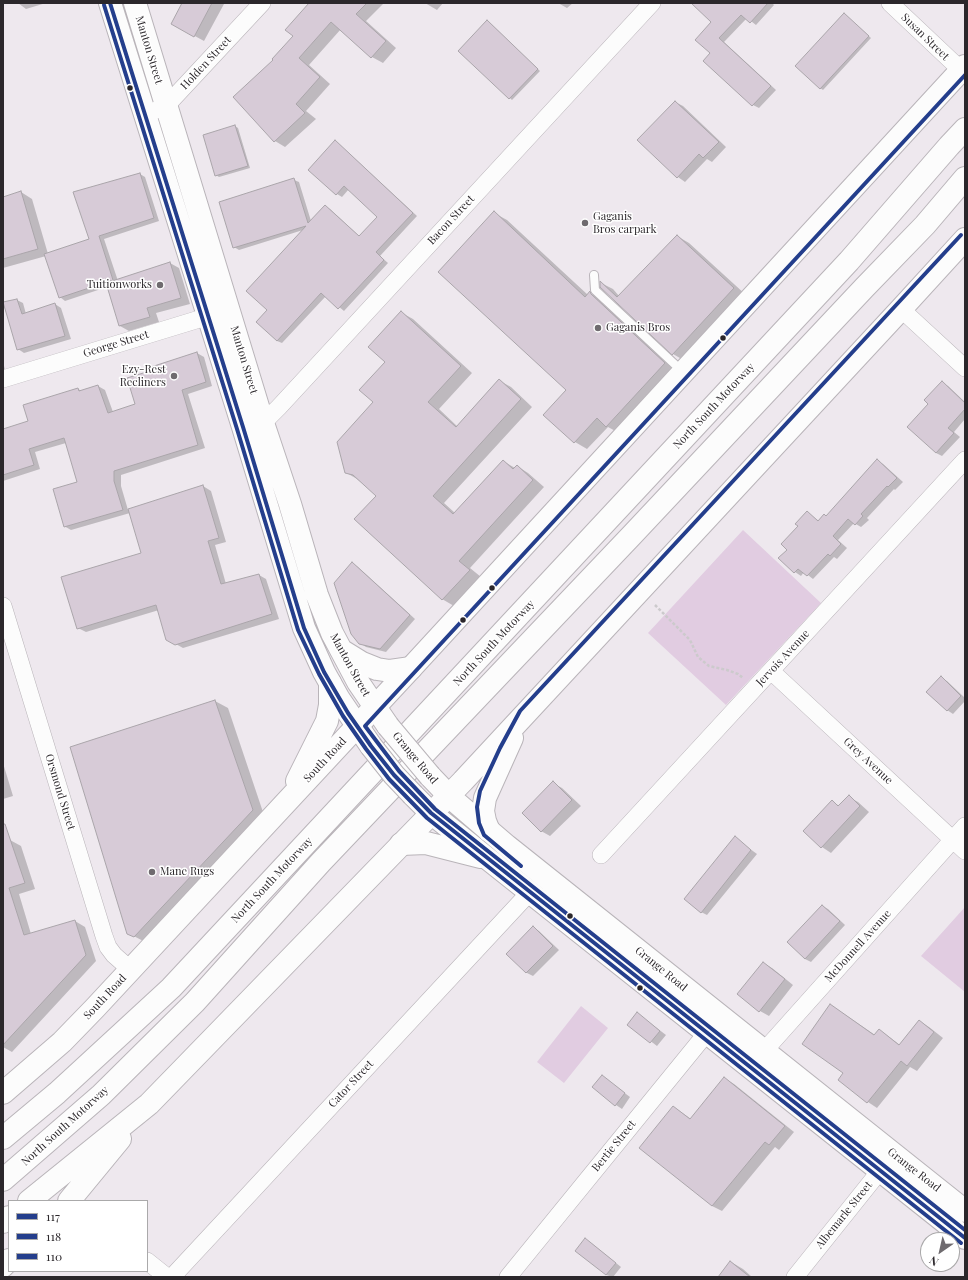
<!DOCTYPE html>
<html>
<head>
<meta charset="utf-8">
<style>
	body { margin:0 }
	#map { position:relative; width:968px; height:1280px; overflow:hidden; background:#eee8ee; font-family:"Playfair Display",serif }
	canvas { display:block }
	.frame { position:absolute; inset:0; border:4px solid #2b272b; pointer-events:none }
	.legend { position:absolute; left:8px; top:1200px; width:140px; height:72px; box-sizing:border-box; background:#fff; border:1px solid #aaa9aa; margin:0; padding:5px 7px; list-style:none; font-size:12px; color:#2b272b }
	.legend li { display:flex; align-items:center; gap:8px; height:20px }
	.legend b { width:20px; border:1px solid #aaa9aa }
	.north { position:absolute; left:920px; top:1232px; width:40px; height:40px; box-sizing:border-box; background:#fff; border:1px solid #aaa9aa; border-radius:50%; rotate:214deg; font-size:11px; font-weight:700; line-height:16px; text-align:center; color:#2b272b }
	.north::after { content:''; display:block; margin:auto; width:14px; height:18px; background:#6f6b6f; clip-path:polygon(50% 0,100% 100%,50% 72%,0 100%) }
</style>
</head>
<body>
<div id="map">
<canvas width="968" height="1280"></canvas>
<div class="frame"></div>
<ul class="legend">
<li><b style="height:5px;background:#243e8c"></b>117</li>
<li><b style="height:5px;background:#243e8c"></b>118</li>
<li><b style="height:5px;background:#243e8c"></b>110</li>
</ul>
<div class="north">N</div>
</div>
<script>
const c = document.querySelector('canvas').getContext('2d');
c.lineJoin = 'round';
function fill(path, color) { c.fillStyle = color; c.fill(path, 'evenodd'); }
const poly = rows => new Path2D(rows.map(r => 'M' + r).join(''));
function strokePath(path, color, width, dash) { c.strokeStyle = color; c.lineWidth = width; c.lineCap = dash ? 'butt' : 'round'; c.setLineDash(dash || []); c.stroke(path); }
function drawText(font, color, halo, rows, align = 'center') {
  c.font = font + ' "Playfair Display",serif'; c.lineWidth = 3; c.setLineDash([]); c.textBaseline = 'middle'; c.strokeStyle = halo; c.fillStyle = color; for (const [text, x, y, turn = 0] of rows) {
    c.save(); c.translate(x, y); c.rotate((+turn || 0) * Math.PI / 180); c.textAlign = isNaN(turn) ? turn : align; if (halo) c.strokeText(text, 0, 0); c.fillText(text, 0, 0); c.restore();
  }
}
fill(poly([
	[743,530,821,603,726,705,648,633],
	[965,907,965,992,921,956],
	[581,1006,608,1028,564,1083,537,1062]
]), '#e1cce1');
fill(poly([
	[18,3,46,3,26,9],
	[183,3,224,4,204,41,182,29],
	[310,3,384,3,366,21,396,48,383,63,372,57,341,29,309,65,330,84,306,111,316,119,285,147,275,141,294,36],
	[425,3,443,3,437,10],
	[558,3,573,3,567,8],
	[700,3,772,3,774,5,756,25,747,18,724,42,776,90,759,108,753,105,711,53,713,22],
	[844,14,871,38,823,90,820,88],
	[490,23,540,71,512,100,460,51],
	[675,102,683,106,726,147,712,162,707,159,685,182,678,177],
	[235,126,238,128,250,168,219,177,216,175],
	[335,142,340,145,417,216,380,256,388,263,344,311,326,296,282,343,277,341,268,310,303,230,239,250,234,247,294,180,299,182,311,221,325,207,330,209,360,237,379,217,349,189,342,197,337,194,310,170],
	[140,174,145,177,159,221,104,239,118,281,170,263,179,268,190,304,156,313,159,322,129,331,120,326,107,287,65,301,60,297,46,256,3,268,3,198,21,192,32,199,48,254,90,240],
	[494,213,507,220,588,295,590,293,602,300,677,370,619,433,608,427,587,449,575,442,545,415,568,390],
	[677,236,689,243,746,295,685,361,673,354,601,283,613,289,619,296],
	[17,300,23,303,26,314,55,304,61,308,71,339,24,353,18,349,3,303],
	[402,313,413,319,472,373,439,409,458,427,500,381,511,387,532,407,444,503,455,513,503,461,515,468,517,466,528,473,544,487,470,568,481,577,454,606,442,599,377,495,357,479,345,472,375,402],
	[197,353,204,357,212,386,188,394,205,448,121,475,121,486,128,510,203,486,211,491,226,542,215,545,226,584,259,575,266,579,279,619,183,648,167,639,159,610,86,632,78,628,142,554,130,513,71,530,64,526,78,483,66,443,35,452,40,469,3,481,3,430,29,422,78,389,82,391,98,386,105,390,113,412,136,405,154,371],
	[3,362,5,370,3,371],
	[942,383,948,386,965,402,965,419,954,432,960,437,942,456,936,453,930,404],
	[877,461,883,464,903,482,895,490,894,489,867,518,869,520,861,527,854,523,838,540,847,548,837,559,834,557,813,579,804,572,801,576,795,572,788,549,807,512,819,521,826,517],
	[352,563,358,567,415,619,386,652,366,647,360,643],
	[941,678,947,681,965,698,965,701,953,714,947,710],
	[215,701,228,708,265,818,147,943,128,933],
	[3,763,13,796,3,799],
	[553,783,562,788,581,806,550,836,541,831],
	[849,797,858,802,869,812,831,853,822,847,804,831,832,802,840,806],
	[735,838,757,854,707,915,701,912],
	[10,840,21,846,35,889,19,894,31,934,75,921,85,927,96,961,12,1052,3,1047,3,843],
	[822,906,828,909,845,925,811,962,805,959],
	[533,927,539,931,559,950,533,976,527,973,507,954],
	[763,963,772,968,793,985,769,1016,760,1011],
	[831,1005,875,1035,879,1030,888,1036,900,1045,919,1021,929,1027,943,1038,917,1071,910,1067,877,1108,868,1102,839,1079,844,1073],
	[637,1013,666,1035,657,1046,628,1024],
	[602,1076,630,1097,622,1109,616,1105],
	[724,1078,734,1084,794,1132,779,1150,775,1147,722,1211,712,1206,674,1107,691,1119],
	[591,1243,621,1267,613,1277,606,1275],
	[731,1262,743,1269,752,1277,719,1277]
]), '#0003');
const building = poly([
	[182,3,212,3,194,37,171,24,182,3],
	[309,3,367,3,356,14,386,41,371,58,331,22,299,58,320,77,296,104,305,113,274,142,233,97,273,60,272,59,293,36,285,30,309,3],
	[691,3,768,3,750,23,741,15,719,38,771,86,752,106,703,61,710,53,695,40,711,22,691,3],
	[844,13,869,36,820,89,795,66,844,13],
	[487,20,538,69,509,99,458,51,487,20],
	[675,101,719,142,703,158,699,154,677,178,637,140,675,101],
	[235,125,248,166,215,176,203,135,235,125],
	[335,140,413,213,376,252,384,260,338,309,321,293,277,341,256,322,267,310,246,291,306,226,233,248,219,202,294,178,308,223,325,205,359,236,377,217,344,186,336,195,308,170,335,140],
	[140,173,154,218,99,236,113,280,59,298,44,254,89,239,73,192,140,173],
	[21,191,38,249,3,259,3,197,21,191],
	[494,211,585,297,590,291,591,294,665,363,606,427,597,418,574,443,543,415,566,390,438,272,494,211],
	[677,235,734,288,672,355,600,287,600,281,617,297,677,235],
	[170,262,181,298,147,308,150,317,119,326,106,283,170,262],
	[17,299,22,314,55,303,65,336,17,350,3,302,17,299],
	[401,311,461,366,428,402,456,427,499,379,521,399,433,496,453,514,503,460,513,469,517,465,533,480,459,561,470,570,442,600,354,519,376,496,353,475,345,473,337,442,373,402,359,390,385,362,368,347,401,311],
	[197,352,206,382,182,390,198,445,114,471,114,481,123,510,64,527,53,489,77,482,64,438,29,449,34,465,3,475,3,429,28,421,23,405,78,388,79,391,98,385,108,413,135,404,127,378,153,370,151,367,197,352],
	[942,381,965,403,965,409,948,428,954,433,936,453,907,427,928,404,924,400,942,381],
	[877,459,897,478,888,487,887,486,861,514,863,516,855,525,848,519,833,536,841,544,830,556,828,554,807,576,798,569,794,573,778,558,787,550,781,544,798,526,795,524,807,511,818,521,824,514,826,516,877,459],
	[203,485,219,538,208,541,221,584,259,574,272,614,175,645,166,640,156,605,77,629,61,577,141,553,128,509,203,485],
	[352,562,410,615,380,649,359,644,351,634,334,583,352,562],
	[941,676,961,696,947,711,926,692,941,676],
	[215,700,253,810,134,937,127,934,70,747,215,700],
	[553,781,572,800,541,832,522,813,553,781],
	[849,795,860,806,821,848,803,831,832,800,838,806,849,795],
	[3,824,5,824,25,883,9,888,24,935,75,920,86,955,3,1045,3,824],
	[735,836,751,850,701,913,684,899,735,836],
	[822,905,840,921,805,959,787,942,822,905],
	[533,926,553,946,526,973,506,954,533,926],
	[763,962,785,979,759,1012,737,994,763,962],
	[830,1004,874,1035,879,1029,899,1045,919,1020,934,1032,907,1066,901,1061,867,1103,838,1080,843,1073,802,1044,830,1004],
	[637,1012,660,1031,650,1043,627,1025,637,1012],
	[602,1075,625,1093,615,1106,592,1087,602,1075],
	[724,1077,785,1126,769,1145,765,1142,712,1206,639,1148,673,1106,690,1119,724,1077],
	[585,1238,616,1263,606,1275,575,1251,585,1238],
	[730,1261,750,1277,718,1277,730,1261]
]);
fill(building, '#d7cbd7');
strokePath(building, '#aaa5aa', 1);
const service = poly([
	[594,275,595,290,683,372]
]);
const minor = poly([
	[890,3,961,70],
	[144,115,166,106,262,3],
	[901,309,965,368],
	[3,379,219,313],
	[252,425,263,423,279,407,652,3],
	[3,606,104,936,108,947,114,955,131,970],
	[771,671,965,851],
	[601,855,965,460],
	[756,1060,965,826],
	[147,1261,167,1277],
	[172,1277,530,892],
	[508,1277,714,1024],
	[795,1277,887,1162]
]);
const secondary = poly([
	[110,3,243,427,304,628,324,672,339,699,371,746],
	[135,3,263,423,290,504,317,595,332,633,358,682,388,726],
	[341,650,362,663,377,669,390,671,411,668],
	[430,776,451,798,507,846,965,1211],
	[413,795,431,813,488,859,965,1238],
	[401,844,426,843,481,857]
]);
const primary = poly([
	[297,781,327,721,330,705,330,683],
	[489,831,485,821,483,811,485,798,512,738],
	[3,1093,62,1042,95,1008,411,668,965,66],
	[29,1201,149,1104,463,781,901,309,965,239],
	[69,1201,120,1139],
	[3,1222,9,1217],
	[3,1266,9,1260]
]);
const motorway = poly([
	[3,1138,57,1093,171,988,849,261,949,146,965,129],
	[3,1180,101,1095,195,1002,321,862,632,535,864,288,925,225,965,178]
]);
strokePath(service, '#b9b4b9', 10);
strokePath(minor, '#b9b4b9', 18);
strokePath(secondary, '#b9b4b9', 24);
strokePath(primary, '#b9b4b9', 24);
strokePath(motorway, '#b9b4b9', 24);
strokePath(poly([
	[655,605,690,640,698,657,709,666,727,670,738,674,743,678]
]), '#cccacc', 2.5, [3, 2]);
strokePath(service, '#fcfcfc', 8);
strokePath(minor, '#fcfcfc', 17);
strokePath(secondary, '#fcfcfc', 22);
strokePath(primary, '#fcfcfc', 22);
strokePath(motorway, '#fcfcfc', 22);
const secondaryBridge = poly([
	[388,726,430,776],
	[371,746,394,775,413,795]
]);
strokePath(secondaryBridge, '#b9b4b9', 24, []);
strokePath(secondaryBridge, '#fcfcfc', 22);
strokePath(poly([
	[110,3,243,427,304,628,324,672,348,713,371,746,394,775,431,813,965,1238]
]), '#243e8c', 4);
strokePath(poly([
	[104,5,237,429,298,630,319,674,343,716,366,749,389,779,427,818,961,1243]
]), '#243e8c', 4);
strokePath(poly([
	[965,75,365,726,399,771,435,809,965,1230],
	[521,866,484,835,479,823,477,807,480,791,500,748,520,711,961,235]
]), '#243e8c', 4);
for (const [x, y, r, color] of [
	[130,88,3.5,"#2b272b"],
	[585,223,4,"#6f6b6f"],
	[160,285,4,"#6f6b6f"],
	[598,328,4,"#6f6b6f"],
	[723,338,3.5,"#2b272b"],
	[174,376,4,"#6f6b6f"],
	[492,588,3.5,"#2b272b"],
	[463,620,3.5,"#2b272b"],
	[152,872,4,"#6f6b6f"],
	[570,916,3.5,"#2b272b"],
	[640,988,3.5,"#2b272b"]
]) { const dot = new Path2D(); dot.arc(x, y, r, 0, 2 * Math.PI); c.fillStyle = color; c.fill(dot); strokePath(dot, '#fff', 1.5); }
drawText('11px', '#2b272b', '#fff', [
	["Susan Street",925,37,44],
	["Manton Street",149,50,73],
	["Holden Street",206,63,-47],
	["Bacon Street",451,220,-47],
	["George Street",116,344,-17],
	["Manton Street",244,360,73],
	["North South Motorway",714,406,-47],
	["North South Motorway",494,643,-47],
	["Jervois Avenue",783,658,-47],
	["Manton Street",350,665,61],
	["Grange Road",415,758,50],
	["South Road",325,760,-47],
	["Grey Avenue",868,761,43],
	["Orsmond Street",60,792,73],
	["North South Motorway",272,880,-47],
	["McDonnell Avenue",858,946,-48],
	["Grange Road",661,969,39],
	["South Road",105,997,-47],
	["Cator Street",351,1084,-47],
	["North South Motorway",65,1126,-42],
	["Bertie Street",614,1146,-51],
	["Grange Road",914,1170,38],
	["Albemarle Street",844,1215,-51]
]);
drawText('11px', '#2b272b', '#fff', [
	["Gaganis",593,217],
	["Bros carpark",593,230],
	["Tuitionworks",152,285,"right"],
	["Gaganis Bros",606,328],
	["Ezy-Rest",166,370,"right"],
	["Recliners",166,383,"right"],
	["Mane Rugs",160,872]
], 'left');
</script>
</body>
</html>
